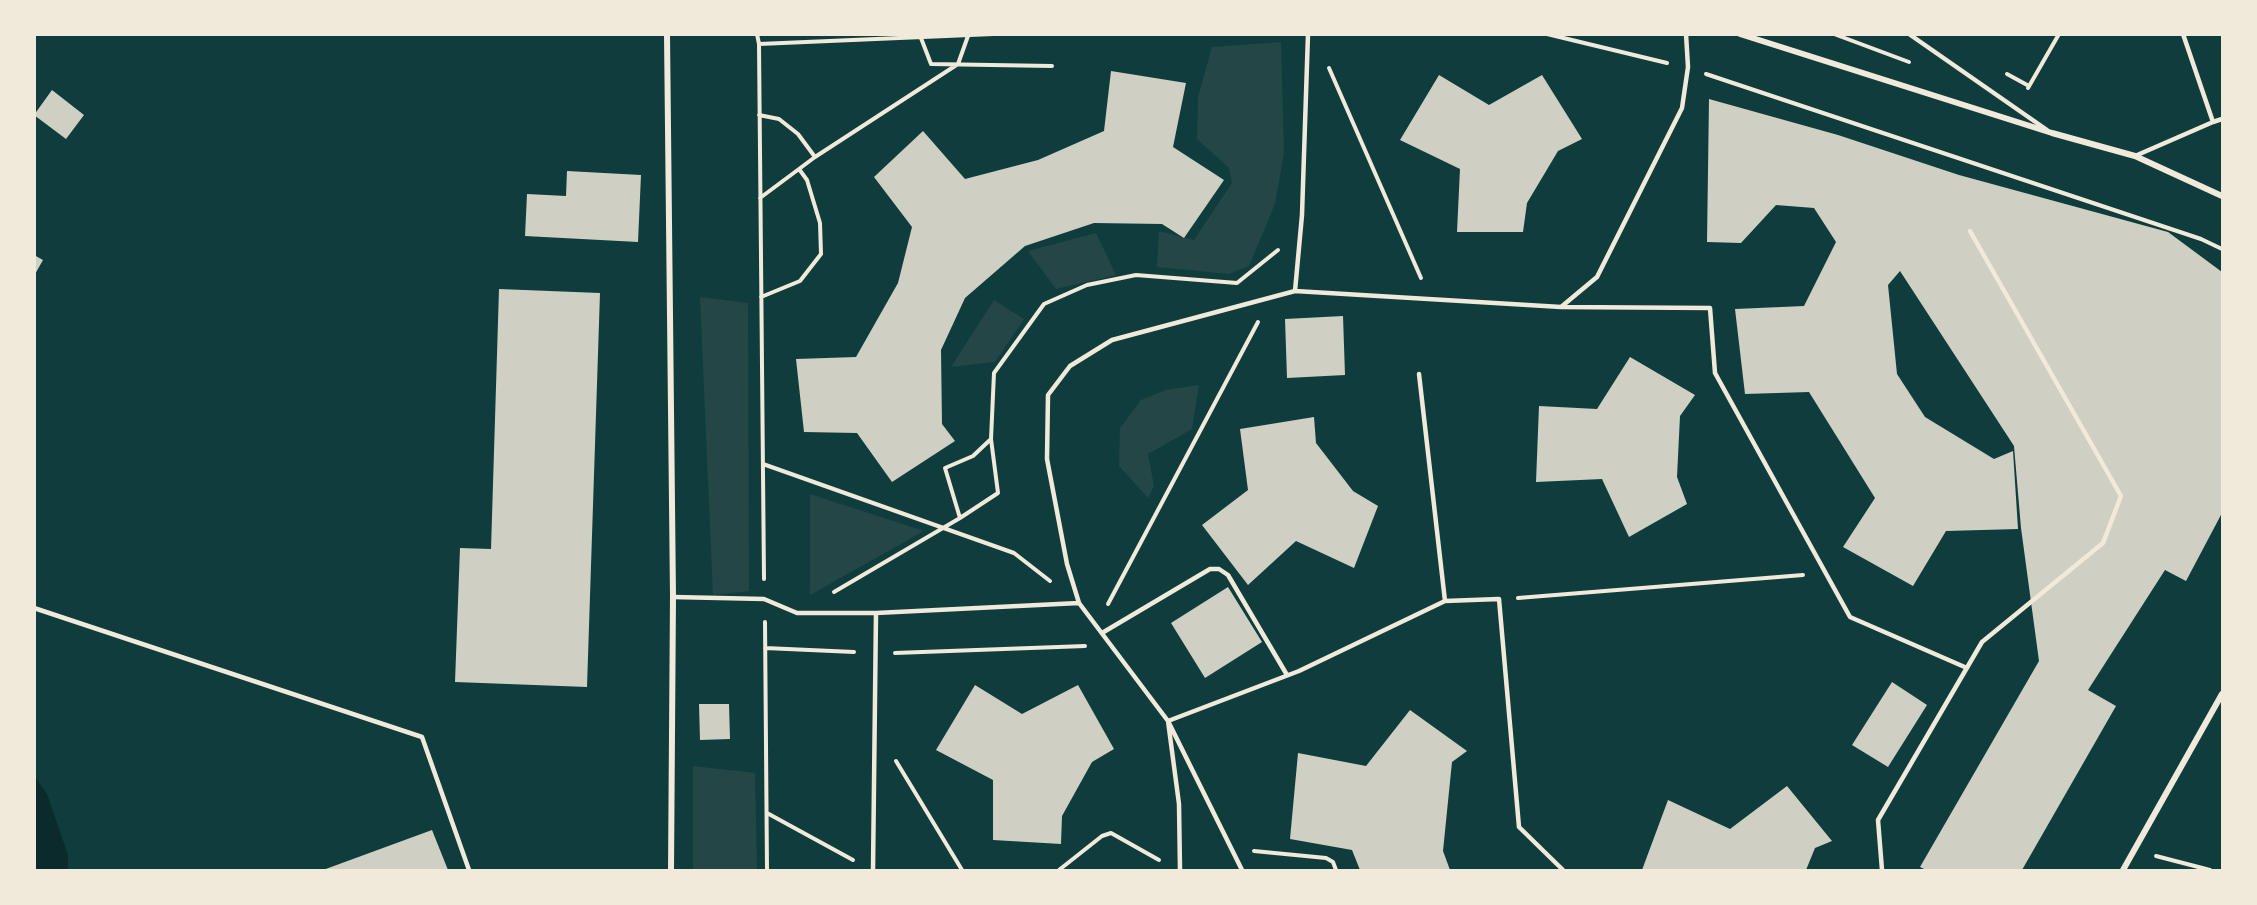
<!DOCTYPE html>
<html>
<head>
<meta charset="utf-8">
<style>
	body { margin:0 }
	#map { position:relative; width:2257px; height:905px; overflow:hidden; background:#0f3d3e; font-family:Montserrat,sans-serif }
	canvas { display:block }
	.frame { position:absolute; inset:0; border:36px solid #f1e9da; pointer-events:none }
</style>
</head>
<body>
<div id="map">
<canvas width="2257" height="905"></canvas>
<div class="frame"></div>
</div>
<script>
const c = document.querySelector('canvas').getContext('2d');
c.lineJoin = 'round';
function fill(path, color) { c.fillStyle = color; c.fill(path, 'evenodd'); }
const poly = rows => new Path2D(rows.map(r => 'M' + r).join(''));
function strokePath(path, color, width, dash) { c.strokeStyle = color; c.lineWidth = width; c.lineCap = dash ? 'butt' : 'round'; c.setLineDash(dash || []); c.stroke(path); }
fill(poly([
	[1281,42,1284,153,1275,204,1249,266,1229,274,1157,267,1159,231,1194,240,1232,183,1229,168,1197,139,1198,97,1212,47],
	[1096,233,1116,275,1056,289,1028,251],
	[700,297,748,303,749,591,713,595],
	[994,300,1024,319,995,362,951,367],
	[1199,385,1192,429,1148,454,1154,486,1148,498,1119,466,1120,428,1141,400,1166,390],
	[810,494,924,531,810,595],
	[693,766,755,773,757,870,693,870]
]), '#244646');
fill(poly([
	[35,777,47,794,68,855,68,870,35,870]
]), '#0a2a2b');
fill(poly([
	[1111,71,1186,83,1173,147,1224,180,1184,238,1162,224,1094,223,1025,246,965,298,941,350,942,424,955,441,892,482,857,433,804,432,796,359,856,357,898,283,912,227,874,177,923,131,965,179,1038,160,1104,131],
	[1439,75,1489,105,1542,75,1582,139,1558,151,1527,203,1523,232,1457,232,1460,169,1400,140],
	[52,90,84,115,66,139,34,115],
	[1709,99,1838,135,1959,175,2168,232,2222,272,2222,513,2186,581,2165,570,2088,690,2116,706,2022,870,1926,870,1920,867,2039,661,2021,528,2014,446,1900,271,1888,285,1897,374,1925,417,1994,459,2013,451,2018,529,1946,531,1913,586,1843,547,1875,498,1809,392,1745,394,1735,309,1804,306,1836,242,1814,208,1776,205,1741,243,1707,242],
	[567,171,641,175,638,242,525,236,527,194,566,196],
	[34,255,43,260,34,276],
	[499,289,600,293,587,687,455,682,460,548,491,549],
	[1343,316,1345,375,1287,378,1285,319],
	[1630,357,1695,395,1680,416,1677,477,1687,504,1629,537,1602,479,1536,482,1539,406,1597,409],
	[1314,417,1316,443,1353,491,1378,506,1354,568,1296,541,1248,585,1202,525,1248,490,1240,429],
	[1228,587,1262,642,1205,678,1171,623],
	[1892,682,1927,705,1888,767,1852,745],
	[975,685,1022,714,1078,685,1114,749,1092,762,1062,816,1061,844,993,840,993,780,936,750],
	[699,704,729,704,730,739,700,740],
	[1410,710,1467,751,1452,762,1443,851,1450,870,1360,870,1352,850,1290,839,1298,753,1366,766],
	[1787,786,1832,841,1815,848,1806,870,1642,870,1668,800,1730,829],
	[432,830,448,870,323,870]
]), '#cfcfc3');
strokePath(poly([
	[757,34,759,44],
	[1547,34,1667,63],
	[1834,34,1909,62],
	[921,38,931,64,1052,66],
	[1329,68,1421,278],
	[1706,74,2201,239,2222,249],
	[2007,74,2029,86],
	[2028,88,2059,34],
	[759,115,779,119,798,134,815,157,799,169,807,180,820,223,821,254,800,281,761,297],
	[815,157,958,64,968,36],
	[760,198,799,169],
	[763,464,1014,553,1050,581],
	[960,518,998,493,991,439],
	[764,579,759,44,993,34],
	[834,592,960,518,945,468,973,456,991,439,994,373,1044,304,1087,285,1136,275,1237,283,1278,250],
	[1518,598,1803,575],
	[1108,604,1258,322],
	[765,622,767,870],
	[765,648,854,652],
	[895,653,1085,646],
	[896,761,962,870],
	[767,813,853,860],
	[1254,851,1326,858,1333,862,1336,870],
	[2156,856,2210,870],
	[1059,870,1102,836,1111,833,1159,860]
]), '#f1e9da', 4);
strokePath(poly([
	[1909,34,2047,130],
	[2183,34,2213,122,2222,119],
	[2135,156,2213,122],
	[1295,291,1302,215,1308,34],
	[1561,307,1710,308,1715,373,1850,617,1967,668],
	[1419,374,1445,601],
	[673,597,764,599,797,613,876,613],
	[1079,603,1168,721,1179,804,1180,870],
	[34,608,422,737,469,870],
	[1102,633,1210,569,1219,569,1228,575,1287,675],
	[873,870,876,613,1079,603,1067,564,1047,459,1048,395,1070,366,1112,340,1295,291,1561,307,1597,277,1682,108,1688,67,1686,34],
	[1242,870,1168,721,1299,671,1445,601,1499,599,1519,827,1563,870],
	[1882,870,1878,820,1982,642,2103,543,2121,496,1970,231]
]), '#f1e9da', 4.5);
strokePath(poly([
	[667,34,673,597,671,870],
	[1740,34,2052,133,2135,156,2222,196],
	[2123,870,2222,694]
]), '#f1e9da', 6);
</script>
</body>
</html>
